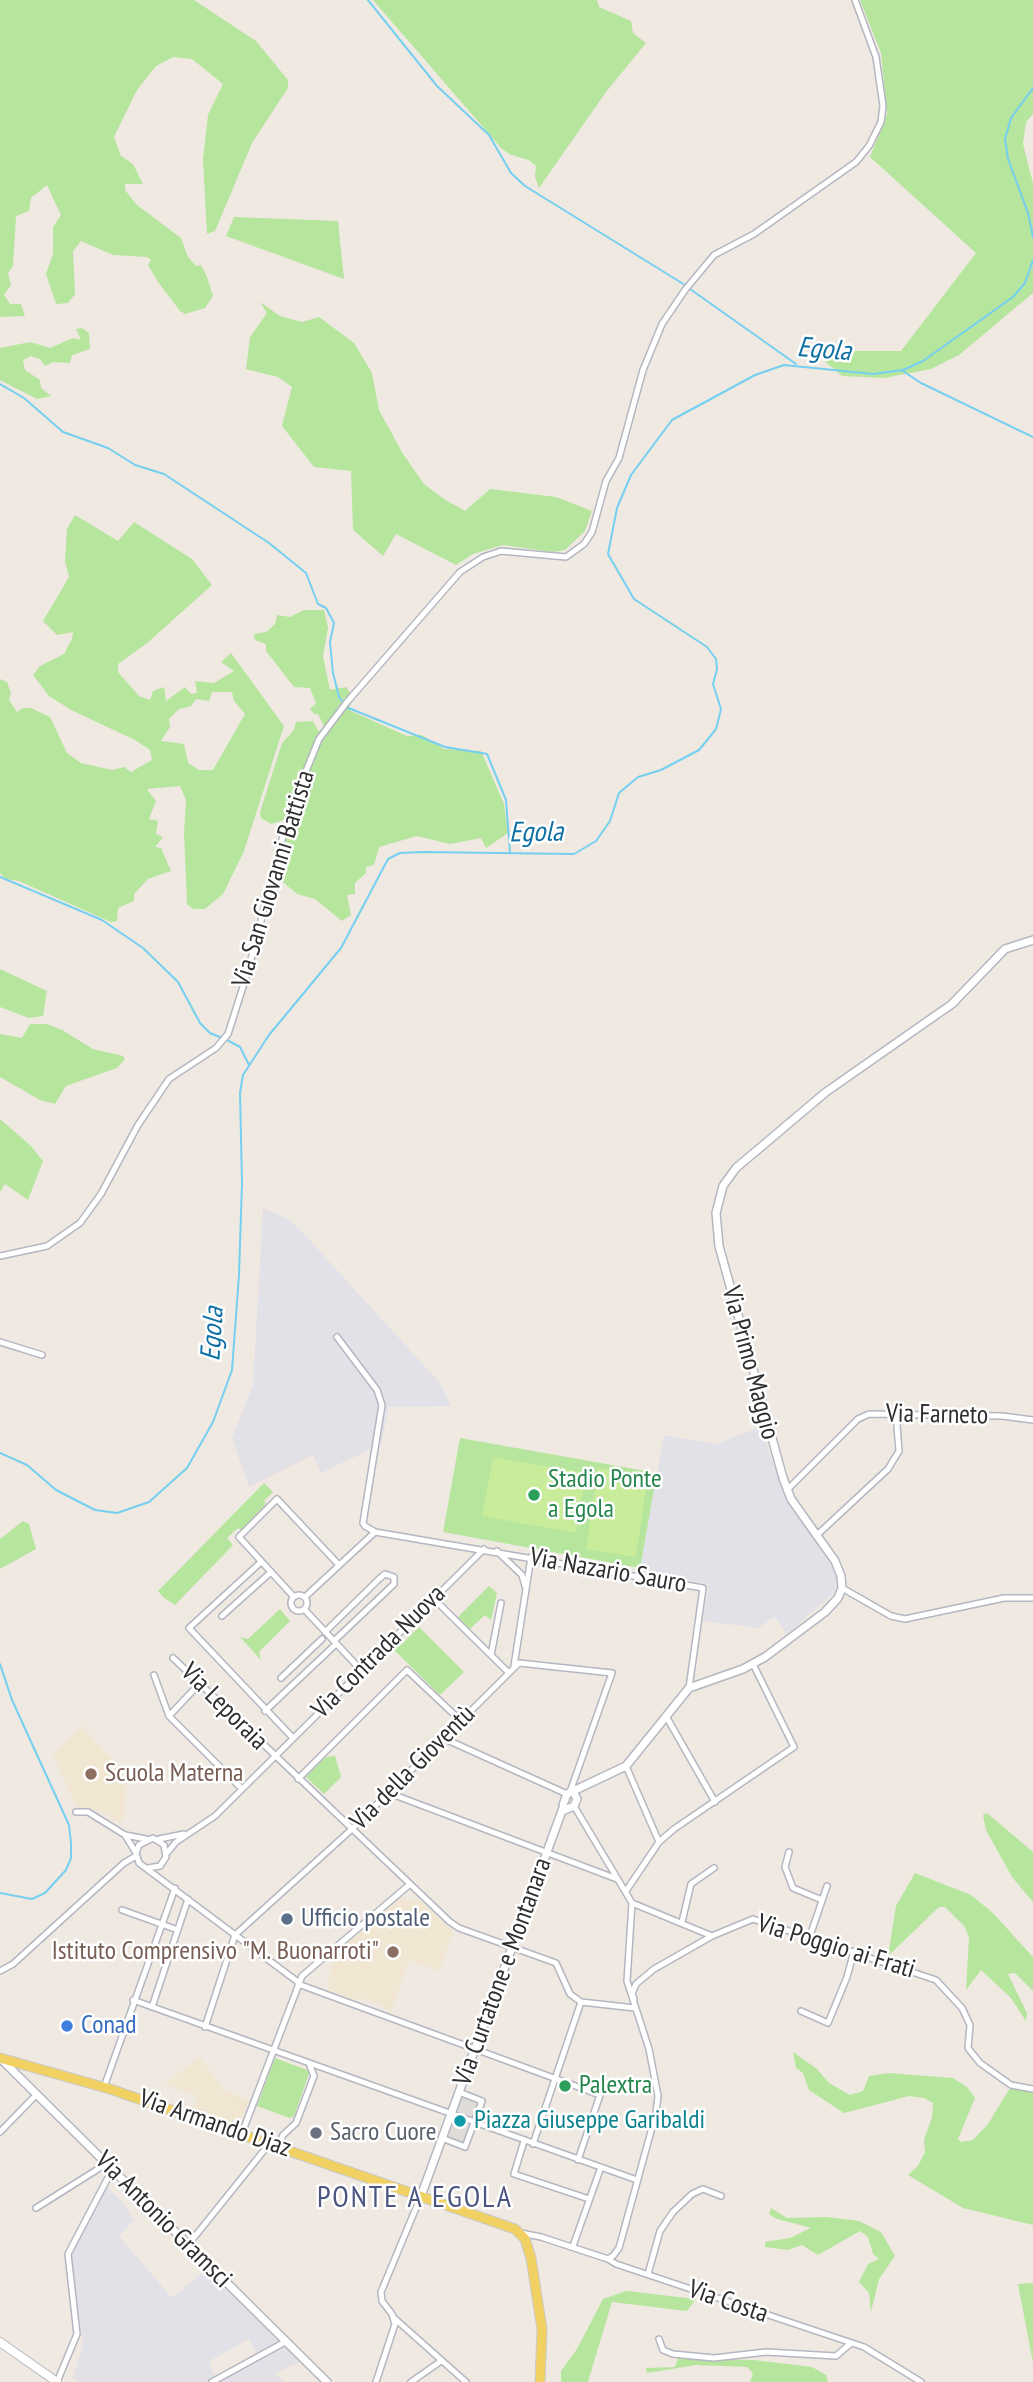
<!DOCTYPE html>
<html>
<head>
<meta charset="utf-8">
<style>
	body { margin:0 }
	canvas { display:block; background:#efe9e1 }
</style>
</head>
<body>
<canvas width="1033" height="2382"></canvas>
<script>
const c = document.querySelector('canvas').getContext('2d');
c.lineJoin = 'round';
function fill(path, color) { c.fillStyle = color; c.fill(path, 'evenodd'); }
const poly = rows => new Path2D(rows.map(r => 'M' + r).join(''));
function strokePath(path, color, width, dash) { c.strokeStyle = color; c.lineWidth = width; c.lineCap = dash ? 'butt' : 'round'; c.setLineDash(dash || []); c.stroke(path); }
function drawText(font, color, halo, rows, align = 'center') {
  c.font = font + ' "PT Sans Narrow",sans-serif'; c.lineWidth = 5; c.setLineDash([]); c.textBaseline = 'middle'; c.strokeStyle = halo; c.fillStyle = color; for (const [text, x, y, turn = 0] of rows) {
    c.save(); c.translate(x, y); c.rotate((+turn || 0) * Math.PI / 180); c.textAlign = isNaN(turn) ? turn : align; if (halo) c.strokeText(text, 0, 0); c.fillText(text, 0, 0); c.restore();
  }
}
fill(poly([
	[263,1208,288,1219,304,1234,440,1383,451,1406,389,1407,381,1444,321,1473,313,1455,249,1487,232,1438,253,1385],
	[760,1427,785,1495,836,1574,836,1591,787,1634,774,1616,759,1628,703,1621,709,1584,639,1572,664,1435,716,1444],
	[105,2185,123,2203,134,2220,119,2236,172,2298,208,2268,281,2341,257,2353,249,2339,209,2361,216,2382,79,2382,73,2378,83,2344,71,2254],
	[285,2345,302,2361,275,2373,284,2382,216,2382]
]), '#e3e1e8');
fill(poly([
	[81,1726,124,1771,118,1777,126,1787,124,1817,120,1823,103,1812,76,1807,53,1754],
	[400,1898,414,1902,418,1899,453,1931,439,1971,409,1960,391,2013,379,2004,364,1999,356,2000,327,1990,334,1955],
	[200,2057,223,2090,249,2100,239,2126,194,2108,198,2096,165,2084]
]), '#f0e6d1');
fill(poly([
	[0,0,194,0,256,41,288,80,288,88,252,143,215,231,207,234,203,160,208,115,223,84,192,59,173,57,156,66,137,90,114,137,121,156,133,164,143,184,125,184,125,190,137,205,181,238,188,257,196,266,201,265,207,277,213,296,205,308,185,314,180,311,158,282,148,265,151,260,147,257,113,255,81,241,73,251,75,294,68,303,56,304,46,274,53,254,53,227,61,215,47,185,31,198,29,211,16,216,13,266,8,273,11,285,4,295,10,304,21,304,25,316,0,317],
	[373,0,597,0,599,7,631,21,633,33,646,43,606,92,539,188,535,177,536,166,529,160,511,155,502,149],
	[860,0,1033,0,1033,114,1026,122,1023,144,1033,183,1033,293,959,355,931,369,884,378,842,376,813,351,901,351,976,253,870,157,887,114,881,53],
	[234,217,338,221,344,279,226,236],
	[260,302,280,316,302,322,319,317,354,343,372,373,379,410,403,454,424,484,444,499,465,511,490,489,556,497,592,511,585,531,565,550,553,552,503,545,473,554,456,565,396,534,383,556,353,530,351,471,314,467,282,426,292,387,278,377,246,369,250,337,267,313],
	[82,328,89,333,90,349,72,355,70,363,53,362,45,366,40,359,31,356,23,360,25,370,40,380,41,388,51,396,37,399,0,380,0,348,30,342,50,348,73,338,81,340,76,329],
	[75,515,118,541,134,522,192,559,212,585,146,644,118,664,118,672,139,696,150,700,153,691,164,687,166,701,185,687,191,694,197,693,195,681,214,683,234,671,221,662,231,653,284,726,244,851,223,894,205,909,193,909,187,904,184,833,186,800,180,786,147,789,156,801,149,819,158,821,156,834,163,837,155,847,161,848,171,871,148,879,134,894,134,901,118,908,117,921,111,922,19,881,6,879,0,873,0,679,7,682,11,693,9,700,17,712,23,708,31,708,50,717,67,753,81,763,112,770,124,767,131,772,152,760,150,750,135,740,71,710,49,696,33,675,40,666,64,654,72,639,73,632,57,635,43,621,69,577,65,561,67,529],
	[212,692,232,692,234,701,245,714,213,770,199,770,188,763,184,744,161,741,170,727,169,719,179,709,191,706,196,699,209,701],
	[304,610,324,610,328,628,323,656,330,690,346,687,354,698,349,705,351,711,407,736,422,735,444,749,481,751,504,804,508,833,486,848,481,838,450,844,417,836,379,847,374,865,366,867,366,873,355,883,355,894,347,895,351,915,342,921,315,899,297,894,277,877,287,834,284,820,271,824,261,818,260,812,282,743,294,730,296,722,313,721,319,732,324,726,318,714,314,714,310,709,316,703,310,688,294,687,266,651,266,644,255,640,254,634,266,632,275,624,277,615,290,617],
	[0,969,47,991,43,1016,29,1018,0,1007],
	[30,1024,47,1024,62,1030,93,1049,123,1056,125,1059,117,1068,66,1086,55,1104,40,1100,0,1077,0,1034,22,1038],
	[0,1119,31,1146,43,1161,28,1200,5,1184,0,1192],
	[460,1438,657,1473,640,1568,443,1532],
	[264,1483,273,1492,264,1501,266,1504,241,1530,238,1528,227,1538,233,1545,175,1605,164,1598,158,1591],
	[23,1521,29,1524,36,1549,0,1569,0,1539],
	[489,1586,497,1593,491,1620,485,1615,470,1629,458,1617],
	[280,1609,290,1621,259,1652,261,1660,240,1637,248,1639],
	[419,1627,464,1672,440,1695,391,1647,396,1642,402,1644],
	[335,1756,341,1777,324,1794,306,1777,326,1757],
	[987,1813,1033,1852,1033,1902,1012,1877,986,1830,983,1815],
	[915,1873,971,1895,992,1912,1033,1957,1033,1991,1015,1973,1008,1974,1027,2013,1026,2021,1011,1998,981,1970,966,1990,969,1938,965,1927,945,1907,939,1907,888,1956,896,1906],
	[793,2052,817,2069,829,2083,850,2095,863,2091,869,2076,889,2073,953,2078,967,2087,975,2098,958,2139,961,2142,973,2140,988,2124,1010,2088,1033,2092,1033,2225,963,2208,908,2175,918,2166,925,2152,924,2140,932,2117,933,2103,924,2098,909,2096,844,2113,809,2090,803,2073,796,2068],
	[275,2058,310,2071,294,2116,290,2118,257,2106],
	[771,2208,787,2218,827,2217,859,2221,881,2232,895,2256,879,2279,871,2312,869,2293,859,2282,868,2264,879,2259,873,2254,868,2237,860,2231,818,2255,802,2245,788,2250,765,2247,765,2242,790,2238,811,2228,777,2219,769,2214],
	[1033,2283,1033,2363,1018,2284],
	[626,2291,696,2299,687,2311,612,2302,588,2382,561,2382,561,2371,577,2349,603,2299],
	[678,2358,754,2360,812,2367,826,2375,828,2382,750,2382,753,2373,747,2367,696,2365,647,2373,646,2368,675,2367]
]), '#b6e59e');
fill(poly([
	[493,1457,586,1473,576,1533,482,1516],
	[598,1468,648,1476,636,1557,586,1549]
]), '#c9ec9a');
fill(poly([
	[455,2090,483,2100,464,2151,437,2141]
]), '#dfdcd8');
strokePath(poly([
	[368,0,437,86,489,135,511,173,525,186,685,285],
	[1033,88,1011,118,1005,139,1008,159,1028,213,1033,237],
	[690,289,796,364],
	[903,371,921,383,1033,437],
	[0,384,24,398,63,432,108,448,135,465,164,474,269,543,306,573,318,604,326,608,334,623,330,642,333,673,339,697,346,707,445,747,487,754,506,800,510,852],
	[0,877,102,920,143,948,178,982,200,1023,210,1033,222,1038],
	[227,1040,240,1047,249,1065],
	[0,1453,27,1465,56,1490,95,1510,117,1513,149,1502,187,1468,213,1422,232,1370,239,1275,242,1183,240,1093,243,1075,269,1035,341,948,388,859,400,853,423,852,574,854,596,841,610,821,619,793,638,777,661,770,699,750,716,729,721,709,713,684,717,669,716,659,707,647,634,599,608,554,617,508,631,475,672,420,755,375,784,365,873,374,903,370,923,361,1013,297,1025,283,1033,260],
	[0,1664,12,1700,69,1825,71,1843,71,1858,66,1870,45,1893,32,1899,0,1893]
]), '#75cff0', 2);
const minor = poly([
	[0,1256,47,1246,80,1223,101,1194,138,1125,169,1079,216,1048,228,1034,248,971,284,832,302,781,319,739,347,702,460,572,483,557,501,551,566,557,584,544,592,532,606,481,619,458,643,370,662,324,685,290,714,255,754,234,856,162,869,146,881,122,883,106,876,57,855,0],
	[337,1337,377,1390,382,1405,363,1523,365,1526,375,1532,703,1588,689,1688],
	[0,1342,42,1355],
	[787,1490,858,1419,869,1414,1002,1416,1033,1420],
	[817,1535,888,1469,899,1451,896,1413],
	[497,1551,522,1575,525,1586],
	[261,1562,189,1628,293,1738],
	[842,1588,891,1616,905,1619,1004,1598,1033,1598],
	'291 1603a8 8 0 1 1 16 0a8 8 0 1 1-16 0Z',
	[294,1597,239,1537,277,1499,339,1565],
	[305,1597,375,1532],
	[433,1598,508,1672],
	[305,1610,360,1669],
	[222,1616,271,1572],
	[325,1632,379,1579,385,1574,394,1577,394,1584,334,1641],
	[491,1655,501,1603],
	[173,1658,450,1922,459,1928,556,1963,570,1994,581,2002,635,2008],
	[514,1666,531,1557],
	[154,1675,169,1716],
	[281,1678,322,1639],
	[200,1683,169,1716,242,1789],
	[265,1711,336,1644],
	[666,1716,715,1802],
	[443,1738,567,1794],
	[626,1766,659,1842],
	[298,1779,407,1670,460,1720],
	[389,1793,617,1879],
	[76,1812,88,1812,125,1835,146,1839],
	[125,1835,136,1853],
	[159,1839,184,1834],
	[789,1852,785,1867,793,1888,822,1900],
	[167,1853,176,1842,215,1816,484,1549],
	[148,1868,160,1866,166,1857,164,1845,153,1838,139,1845,136,1853,139,1863,298,1982],
	[626,1891,659,1842,674,1829,794,1747,753,1664],
	[632,1903,712,1936],
	[122,1910,178,1930],
	[682,1922,691,1884,714,1868],
	[810,1936,827,1886],
	[0,1971,13,1964,124,1863,136,1856],
	[298,1984,600,2095,578,2160],
	[634,1999,632,1994,636,1984,654,1969,712,1936,753,1919,936,1980,962,2008,970,2025,968,2048,980,2063,1011,2085,1033,2089],
	[133,2000,637,2180],
	[152,2007,188,1899],
	[801,2011,828,2023,847,1977,854,1951],
	[205,2027,235,1935,352,1829,519,1663,612,1673,570,1792],
	[104,2087,175,1888],
	[0,2132,36,2095],
	[242,2133,302,1976,409,1885],
	[442,2138,465,2147,482,2101,459,2092],
	[524,2141,514,2174,589,2199],
	[533,2144,581,2002],
	[278,2146,283,2135,296,2123,314,2076,310,2066],
	[36,2208,106,2164],
	[521,2233,541,2237,608,2259,613,2256,619,2248,656,2113,658,2096,649,2049,627,1981,632,1903,574,1806],
	[188,2245,270,2143],
	[573,2246,601,2167],
	[608,2259,616,2264,864,2347,921,2382],
	[648,2274,660,2231,673,2212,692,2194,703,2189,721,2196],
	[393,2317,466,2382],
	[659,2339,663,2350,673,2354,714,2358,766,2352,836,2356,850,2344],
	[57,2382,77,2334,68,2254,112,2170],
	[212,2382,285,2342],
	[376,2382,395,2324,392,2314,382,2301,381,2292,421,2196],
	[411,2382,441,2361]
]);
const tertiary = poly([
	[574,1793,577,1799,574,1806,565,1810,563,1805,567,1794,626,1766,689,1688,743,1669,765,1657,825,1612,838,1598,842,1588,841,1576,835,1561,791,1499,783,1478,719,1246,716,1213,723,1186,736,1168,826,1092,952,1004,1005,949,1033,940],
	[4,2062,327,2382],
	[421,2196,563,1808]
]);
const secondary = poly([
	[0,2342,57,2382]
]);
const primary = poly([
	[0,2058,110,2089,515,2229,525,2239,531,2258,542,2329,540,2382]
]);
strokePath(minor, '#b4b7c1', 8);
strokePath(tertiary, '#b4b7c1', 10);
strokePath(secondary, '#b4b7c1', 10);
strokePath(primary, '#c9c9c9', 11);
strokePath(minor, '#fff', 5);
strokePath(tertiary, '#fff', 7);
strokePath(secondary, '#fff', 8);
strokePath(primary, '#f2d163', 9);
for (const [x, y, r, color] of [
	[534,1495,7,"#2e9e5b"],
	[91,1774,7,"#8d6e63"],
	[287,1919,7,"#5c6f8a"],
	[393,1952,7,"#8d6e63"],
	[67,2026,7,"#3f7fe0"],
	[565,2086,7,"#2e9e5b"],
	[460,2121,7,"#0f9aa8"],
	[316,2133,7,"#6b7280"]
]) { const dot = new Path2D(); dot.arc(x, y, r, 0, 2 * Math.PI); c.fillStyle = color; c.fill(dot); strokePath(dot, '#fff', 2.5); }
drawText('26px', '#2e2e2e', '#fff', [
	["Via San Giovanni Battista",274,879,-73],
	["Via Primo Maggio",750,1363,75],
	["Via Farneto",937,1415,1],
	["Via Nazario Sauro",608,1571,10],
	["Via Contrada Nuova",379,1652,-45],
	["Via Leporaia",224,1707,45],
	["Via della Gioventù",413,1768,-45],
	["Via Poggio ai Frati",836,1947,17],
	["Via Curtatone e Montanara",503,1972,-70],
	["Via Armando Diaz",215,2124,19],
	["Via Antonio Gramsci",163,2220,45],
	["Via Costa",728,2302,19]
]);
drawText('26px', '#27864d', '#fff', [
	["Stadio Ponte",548,1480],
	["a Egola",548,1510],
	["Palextra",579,2086]
], 'left');
drawText('26px', '#785e54', '#fff', [
	["Scuola Materna",105,1774],
	["Istituto Comprensivo \"M. Buonarroti\"",379,1952,"right"]
], 'left');
drawText('26px', '#4e5e75', '#fff', [
	["Ufficio postale",301,1919]
], 'left');
drawText('26px', '#366cbe', '#fff', [
	["Conad",81,2026]
], 'left');
drawText('26px', '#0d838f', '#fff', [
	["Piazza Giuseppe Garibaldi",474,2121]
], 'left');
drawText('26px', '#5b616d', '#fff', [
	["Sacro Cuore",330,2133]
], 'left');
drawText('italic 28px', '#0d6fa3', '#fff', [
	["Egola",824,350,5],
	["Egola",536,833,-1],
	["Egola",213,1334,-86]
]);
c.letterSpacing = '2px';
drawText('30px', '#4d5680', '#fff', [
	["PONTE A EGOLA",415,2198]
]);
c.letterSpacing = '0px';
</script>
</body>
</html>
